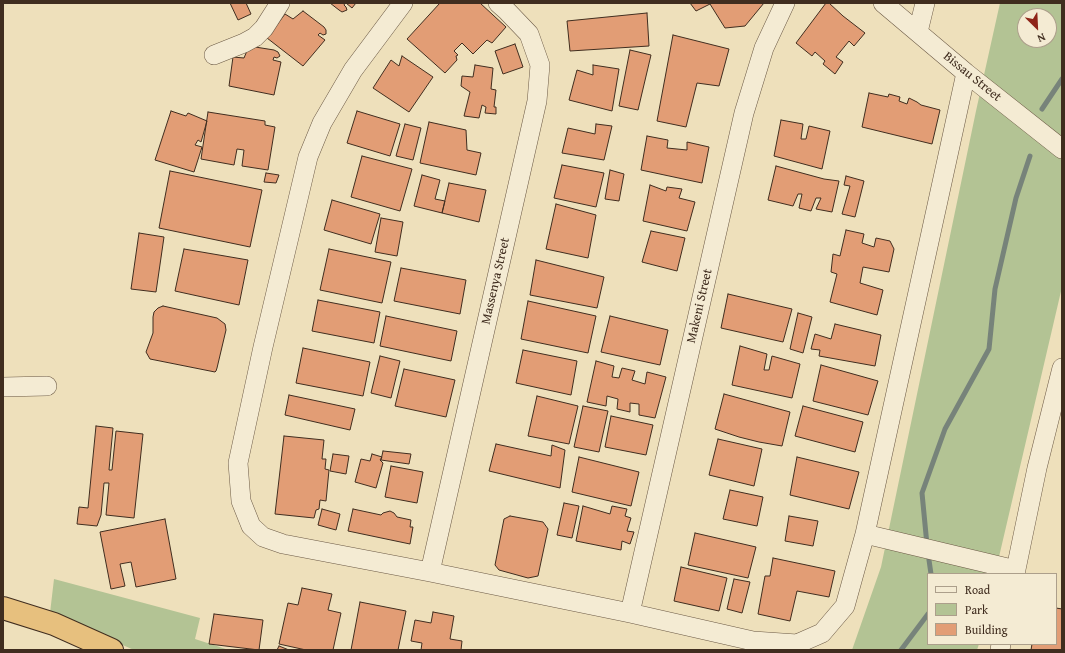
<!DOCTYPE html>
<html>
<head>
<meta charset="utf-8">
<style>
	body { margin:0 }
	#map { position:relative; width:1065px; height:653px; overflow:hidden; background:#eee0bb; font-family:"Gentium Book Plus",serif }
	canvas { display:block }
	.frame { position:absolute; inset:0; border:4px solid #402d1f; pointer-events:none }
	.legend { position:absolute; left:927px; top:573px; width:130px; height:72px; box-sizing:border-box; background:#f4ebd3; border:1px solid #ac9f8b; margin:0; padding:5px 7px; list-style:none; font-size:12px; color:#402d1f }
	.legend li { display:flex; align-items:center; gap:8px; height:20px }
	.legend b { width:20px; border:1px solid #ac9f8b }
	.north { position:absolute; left:1017px; top:8px; width:40px; height:40px; box-sizing:border-box; background:#f4ebd3; border:1px solid #ac9f8b; border-radius:50%; rotate:156deg; font-size:11px; font-weight:700; line-height:16px; text-align:center; color:#402d1f }
	.north::after { content:''; display:block; margin:auto; width:14px; height:18px; background:#8f2418; clip-path:polygon(50% 0,100% 100%,50% 72%,0 100%) }
</style>
</head>
<body>
<div id="map">
<canvas width="1065" height="653"></canvas>
<div class="frame"></div>
<ul class="legend">
<li><b style="height:5px;background:#f4ebd3"></b>Road</li>
<li><b style="height:11px;background:#b3c394"></b>Park</li>
<li><b style="height:11px;background:#e29d75"></b>Building</li>
</ul>
<div class="north">N</div>
</div>
<script>
const c = document.querySelector('canvas').getContext('2d');
c.lineJoin = 'round';
function fill(path, color) { c.fillStyle = color; c.fill(path, 'evenodd'); }
const poly = rows => new Path2D(rows.map(r => 'M' + r).join(''));
function strokePath(path, color, width, dash) { c.strokeStyle = color; c.lineWidth = width; c.lineCap = dash ? 'butt' : 'round'; c.setLineDash(dash || []); c.stroke(path); }
function drawText(font, color, halo, rows, align = 'center') {
  c.font = font + ' "Gentium Book Plus",serif'; c.lineWidth = 3; c.setLineDash([]); c.textBaseline = 'middle'; c.strokeStyle = halo; c.fillStyle = color; for (const [text, x, y, turn = 0] of rows) {
    c.save(); c.translate(x, y); c.rotate((+turn || 0) * Math.PI / 180); c.textAlign = isNaN(turn) ? turn : align; if (halo) c.strokeText(text, 0, 0); c.fillText(text, 0, 0); c.restore();
  }
}
fill(poly([
	[1000,3,1062,3,1062,287,995,574,928,574,928,644,979,644,977,650,852,650,881,567,976,111],
	[1025,16,1049,16,1049,40,1025,40],
	[54,579,200,618,195,639,229,650,134,650,50,613]
]), '#b3c394');
strokePath(poly([
	[1042,109,1062,79],
	[927,545,922,493,945,429,989,349,995,289,1016,198,1030,156],
	[928,553,931,574],
	[901,650,928,614]
]), '#77837a', 5);
const building = poly([
	[230,3,246,3,251,14,238,20,230,3],
	[330,3,345,3,344,5,346,7,347,10,342,12,339,10,330,3],
	[346,3,356,3,352,8,346,3],
	[440,3,480,3,506,27,492,43,487,40,473,54,462,43,454,51,458,55,456,56,457,60,445,73,407,39,440,3],
	[690,3,764,3,745,26,725,28,710,4,696,11,690,3],
	[826,3,829,3,843,16,865,33,854,46,849,41,836,57,843,62,835,74,823,64,825,61,815,52,812,56,796,43,826,3],
	[303,11,324,27,326,30,326,34,323,35,320,33,318,35,325,40,303,66,267,38,285,14,293,19,303,11],
	[647,13,649,46,570,51,567,21,647,13],
	[673,35,729,49,719,86,697,83,686,127,657,121,673,35],
	[515,44,523,67,503,74,495,51,515,44],
	[249,46,274,50,278,52,280,56,277,58,274,57,273,60,281,62,274,95,229,86,233,57,244,58,249,46],
	[630,50,651,55,638,110,619,106,630,50],
	[402,56,433,77,409,112,373,88,391,60,399,66,402,56],
	[475,65,493,68,491,89,496,90,494,107,496,107,496,114,485,113,486,107,482,105,479,118,464,116,470,92,461,86,462,76,473,77,475,65],
	[593,65,619,69,612,111,569,100,577,70,593,75,593,65],
	[869,93,888,97,889,94,900,97,899,101,907,104,909,98,917,102,921,105,940,110,932,144,862,127,869,93],
	[171,111,186,116,188,113,207,121,201,142,198,140,195,145,202,147,194,172,155,160,171,111],
	[357,111,400,124,390,156,347,143,357,111],
	[208,112,265,121,265,125,275,127,268,170,242,166,244,150,237,149,234,165,201,159,208,112],
	[781,120,803,124,801,139,806,139,809,126,830,131,822,169,774,156,781,120],
	[429,122,466,130,467,150,481,153,476,175,420,163,429,122],
	[405,124,421,128,413,160,396,156,405,124],
	[596,124,612,126,604,160,562,153,568,128,595,134,596,124],
	[647,136,668,140,667,148,687,150,687,142,709,147,702,183,641,170,647,136],
	[362,156,412,169,400,211,351,197,362,156],
	[562,165,604,173,596,207,554,198,562,165],
	[776,166,824,179,839,181,832,212,816,209,821,198,816,198,811,211,799,208,802,194,798,194,793,206,768,200,776,166],
	[610,170,624,174,619,201,605,199,610,170],
	[170,171,262,190,250,247,159,228,170,171],
	[266,173,279,175,276,183,264,182,266,173],
	[422,175,440,180,435,199,445,201,442,213,414,206,422,175],
	[846,176,864,181,855,217,842,214,850,186,844,185,846,176],
	[449,183,486,190,479,222,442,213,449,183],
	[650,185,666,191,667,187,682,189,679,198,695,202,687,231,643,221,650,185],
	[332,200,380,214,371,244,324,230,332,200],
	[556,204,596,215,588,258,546,249,556,204],
	[381,218,403,222,397,256,375,252,381,218],
	[846,230,864,234,862,243,874,247,876,238,890,241,894,249,889,272,863,267,860,283,883,290,877,315,830,302,837,274,831,272,833,254,840,256,846,230],
	[651,231,685,238,677,271,642,262,651,231],
	[139,233,164,237,156,292,131,289,139,233],
	[184,249,248,260,239,305,175,291,184,249],
	[329,249,391,262,382,303,320,290,329,249],
	[536,260,604,277,597,308,530,295,536,260],
	[401,268,466,280,460,314,394,301,401,268],
	[728,294,792,309,783,342,721,328,728,294],
	[318,300,380,312,374,343,312,331,318,300],
	[528,301,596,316,588,353,521,339,528,301],
	[163,306,217,318,225,324,226,330,217,368,216,371,215,372,150,359,146,352,153,333,153,317,154,312,158,308,163,306],
	[798,313,812,317,803,353,790,349,798,313],
	[386,316,457,331,451,361,380,346,386,316],
	[610,316,668,330,660,365,601,352,610,316],
	[835,324,881,335,875,366,819,356,820,350,811,349,815,334,831,339,835,324],
	[740,346,767,354,764,370,769,370,772,356,800,364,792,398,732,385,740,346],
	[303,348,370,362,363,396,296,383,303,348],
	[523,350,577,361,571,395,516,383,523,350],
	[380,356,400,361,391,398,371,393,380,356],
	[596,361,614,366,612,377,619,378,622,368,635,371,632,380,645,384,647,372,666,377,655,418,639,415,639,404,630,403,630,412,617,409,618,399,607,396,606,406,587,402,596,361],
	[821,365,878,381,868,415,813,401,821,365],
	[404,369,455,380,446,417,395,406,404,369],
	[724,394,790,412,782,446,759,442,739,437,715,429,724,394],
	[289,395,355,409,350,430,285,415,289,395],
	[537,396,578,406,569,444,528,436,537,396],
	[583,406,608,411,599,452,574,447,583,406],
	[803,406,863,422,855,452,795,436,803,406],
	[611,416,653,425,646,455,605,447,611,416],
	[96,426,113,428,109,470,112,470,116,431,143,434,134,518,106,515,109,483,104,483,101,515,97,526,77,524,79,507,88,508,96,426],
	[284,436,324,440,322,459,326,459,325,469,329,470,326,501,320,500,319,509,316,510,314,518,275,514,284,436],
	[718,439,762,449,754,486,709,475,718,439],
	[496,444,551,456,552,445,565,450,560,488,489,471,496,444],
	[383,451,411,454,409,464,381,460,383,451],
	[333,454,349,456,346,474,330,471,333,454],
	[372,454,382,457,380,460,383,463,376,488,355,482,361,459,370,461,372,454],
	[579,457,639,472,631,506,572,492,579,457],
	[797,457,859,472,849,509,790,495,797,457],
	[391,466,423,472,417,503,385,497,391,466],
	[730,490,763,497,757,526,723,519,730,490],
	[564,503,579,506,572,538,557,535,564,503],
	[583,506,610,514,612,506,627,509,625,516,631,518,627,531,634,532,630,544,622,541,621,550,576,541,583,506],
	[322,509,340,514,336,530,318,525,322,509],
	[353,509,381,515,383,513,390,511,394,513,397,517,411,520,410,527,413,527,410,544,348,531,353,509],
	[510,516,543,522,548,529,538,576,528,578,499,570,495,565,504,519,510,516],
	[789,516,818,521,813,546,785,541,789,516],
	[165,519,176,579,136,587,131,562,120,564,125,586,111,589,100,532,165,519],
	[695,533,756,547,748,578,688,565,695,533],
	[773,558,835,571,829,597,797,591,790,621,758,614,765,576,770,576,773,558],
	[681,567,727,578,719,611,674,601,681,567],
	[734,579,750,582,742,613,727,609,734,579],
	[302,588,332,594,328,610,341,613,333,650,306,650,279,644,288,603,298,605,302,588],
	[360,602,406,611,398,650,351,650,360,602],
	[1056,608,1062,609,1062,650,1031,650,1032,644,1056,644,1056,608],
	[433,612,454,616,450,639,462,641,461,650,421,650,422,643,411,641,415,620,431,623,433,612],
	[214,614,263,620,259,650,209,644,214,614],
	[279,646,289,650,277,650,279,646]
]);
fill(building, '#e29d75');
strokePath(building, '#402d1f', 1);
const minor = poly([
	[403,3,353,70,322,123,308,157,263,347,238,463,241,501,251,526,263,537,283,544,430,572,630,613,753,641,797,644,822,633,845,606,865,534,966,73],
	[883,3,966,73,1062,149],
	[918,32,925,3],
	[214,55,244,43,255,37,264,28,280,3],
	[3,387,47,386],
	[865,534,1016,570],
	[430,572,537,101,540,65,529,34,507,11,498,3],
	[1015,574,1037,468,1062,368],
	[630,613,744,113,764,48,785,3],
	[1000,650,1001,644]
]);
const highway = poly([
	[3,608,54,624,112,650]
]);
strokePath(minor, '#6c5a46', 20);
strokePath(highway, '#402d1f', 24);
strokePath(minor, '#f4ebd3', 19);
strokePath(highway, '#e7c07e', 22);
drawText('13px', '#402d1f', '#f4ebd3', [
	["Bissau Street",972,77,39],
	["Massenya Street",496,281,-77],
	["Makeni Street",700,306,-77]
]);
</script>
</body>
</html>
